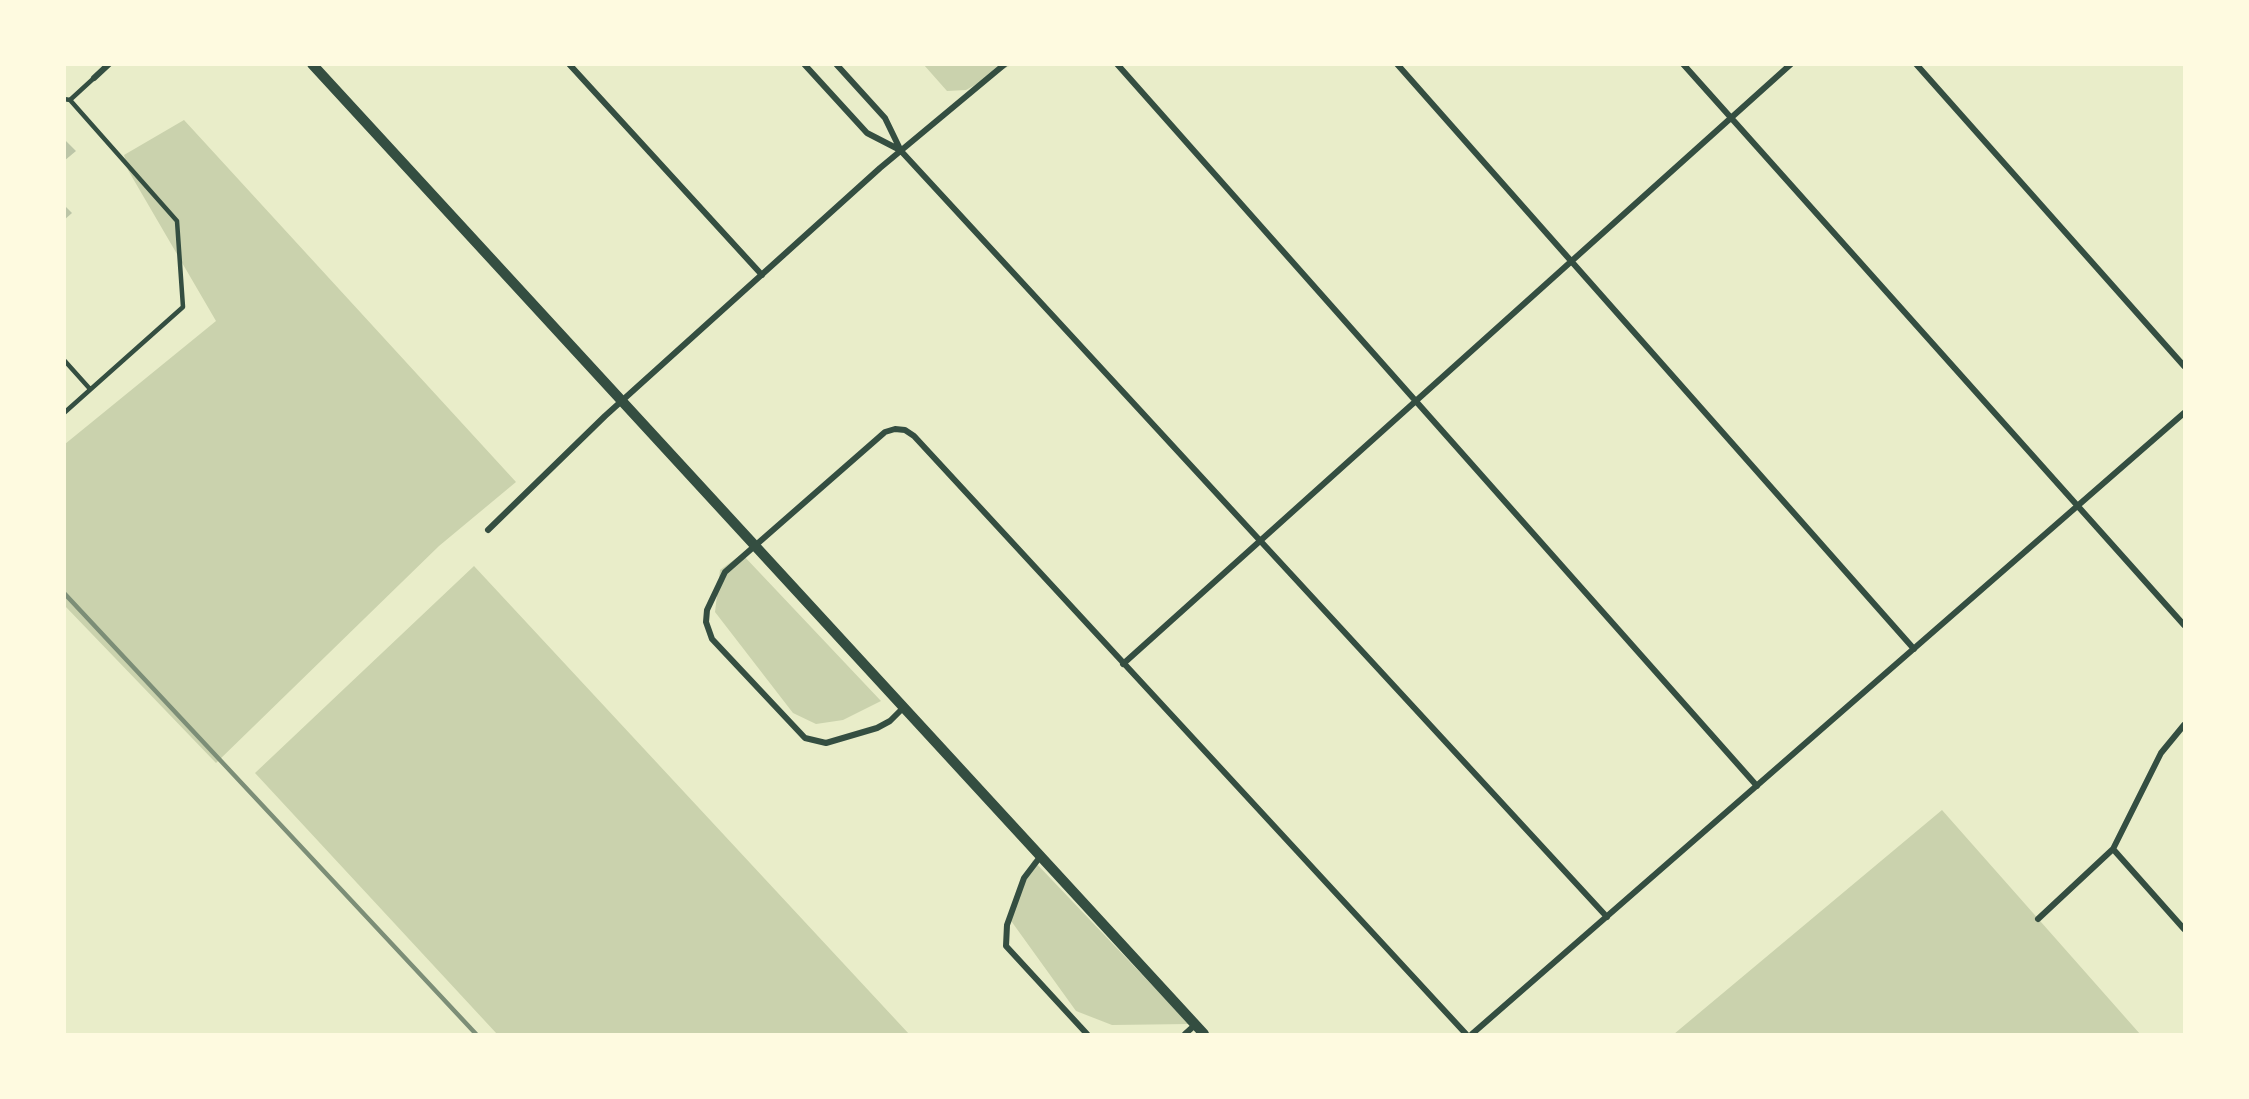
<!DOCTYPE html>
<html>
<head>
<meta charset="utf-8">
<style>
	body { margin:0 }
	#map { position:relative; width:2249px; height:1099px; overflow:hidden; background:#e9edc9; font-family:"Archivo Narrow",sans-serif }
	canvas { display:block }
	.frame { position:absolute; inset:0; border:66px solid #fefae0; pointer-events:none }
</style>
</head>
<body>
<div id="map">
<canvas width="2249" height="1099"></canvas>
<div class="frame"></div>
</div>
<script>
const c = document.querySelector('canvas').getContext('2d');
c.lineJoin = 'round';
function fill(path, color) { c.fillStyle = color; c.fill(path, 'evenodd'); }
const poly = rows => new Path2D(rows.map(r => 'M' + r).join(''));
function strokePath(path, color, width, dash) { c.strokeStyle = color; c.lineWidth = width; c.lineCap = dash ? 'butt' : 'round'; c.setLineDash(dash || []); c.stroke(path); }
fill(poly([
	[924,65,1011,65,966,90,947,91],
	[184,120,516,482,439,546,216,763,65,606,65,444,216,321,128,170,124,155],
	[742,554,881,701,843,720,816,724,793,713,715,612,720,570],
	[474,566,909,1034,497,1034,255,773],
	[1942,810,2140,1034,1674,1034],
	[1033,860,1189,1024,1112,1025,1076,1011,1009,918]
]), '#cad2ad');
fill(poly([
	[64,139,76,151,64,161],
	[64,205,72,213,64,220]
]), '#bcc5a7');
strokePath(poly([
	[64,99,70,100,177,221,183,307,64,413],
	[70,100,94,78],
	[64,360,90,389]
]), '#344e41', 4.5);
strokePath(poly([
	[569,64,762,275],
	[804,64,867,133,900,150],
	[836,64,885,118,901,151,1607,917],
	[1117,64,1757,786],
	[1397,64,1914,649],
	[1683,64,2184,625],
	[1916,64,2184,366],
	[94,78,109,64],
	[488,530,605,416,880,168,1005,64],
	[1123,664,1791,64],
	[904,707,890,721,877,728,826,743,805,738,712,639,706,622,707,610,725,572,885,432,895,429,905,430,914,436,1466,1034],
	[2113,849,2184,929],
	[1040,857,1024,878,1007,925,1006,946,1087,1034],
	[2038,919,2113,849,2161,753,2184,725],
	[1185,1034,1195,1025],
	[1472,1034,2184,413]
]), '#344e41', 6);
strokePath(poly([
	[312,64,1204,1034]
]), '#344e41', 10);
strokePath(poly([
	[64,593,476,1034]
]), '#7c8e77', 4.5);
</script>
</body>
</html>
